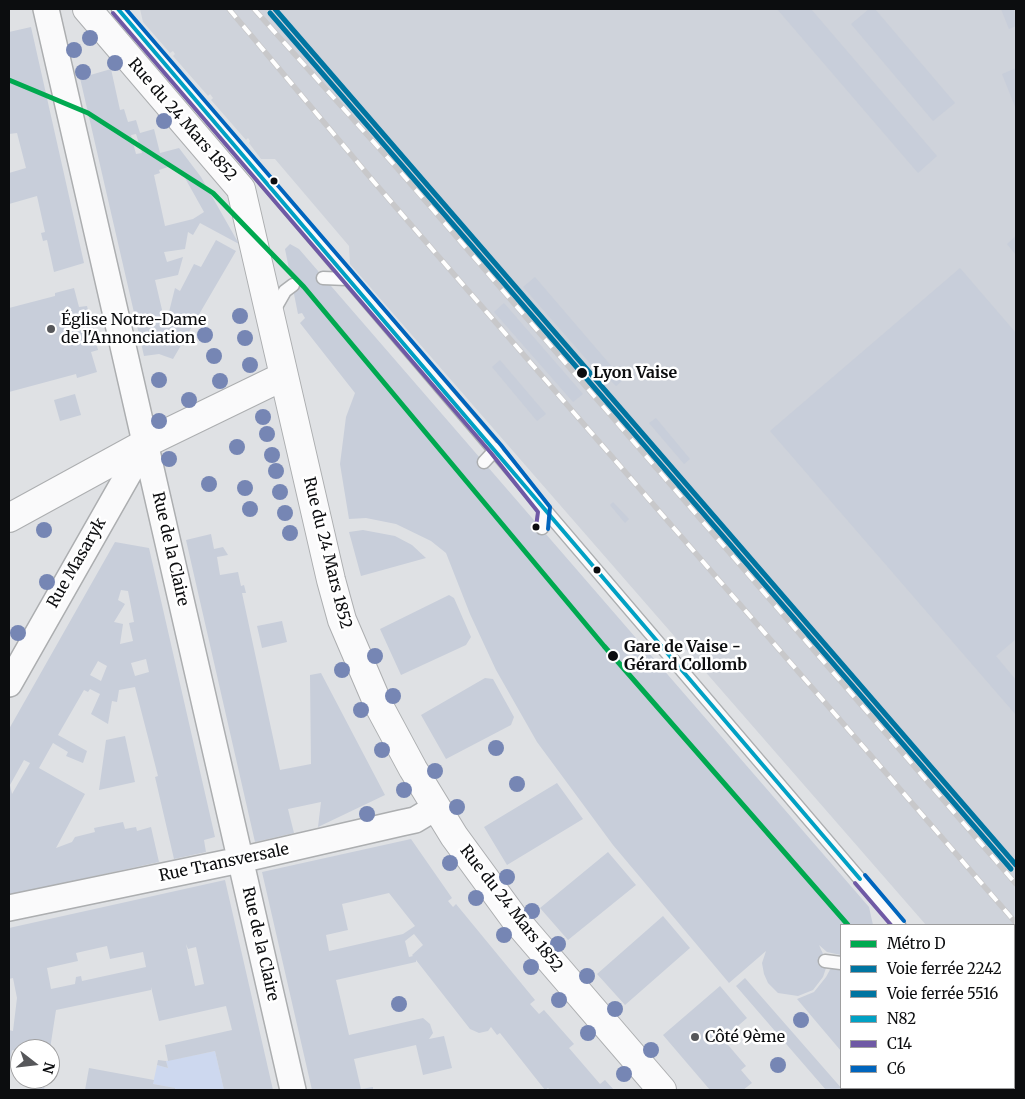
<!DOCTYPE html>
<html>
<head>
<meta charset="utf-8">
<style>
	body { margin:0 }
	#map { position:relative; width:1025px; height:1099px; overflow:hidden; background:#dfe1e4; font-family:Merriweather,serif }
	canvas { display:block }
	.frame { position:absolute; inset:0; border:10px solid #0c0d0f; pointer-events:none }
	.legend { position:absolute; left:840px; top:924px; width:175px; height:165px; box-sizing:border-box; background:#fff; border:1px solid #9e9e9f; margin:0; padding:6px 9px; list-style:none; font-size:15px; color:#0c0d0f }
	.legend li { display:flex; align-items:center; gap:10px; height:25px }
	.legend b { width:25px; border:1px solid #9e9e9f }
	.north { position:absolute; left:10px; top:1039px; width:50px; height:50px; box-sizing:border-box; background:#fff; border:1px solid #9e9e9f; border-radius:50%; rotate:106deg; font-size:14px; font-weight:700; line-height:20px; text-align:center; color:#0c0d0f }
	.north::after { content:''; display:block; margin:auto; width:18px; height:22px; background:#56575a; clip-path:polygon(50% 0,100% 100%,50% 72%,0 100%) }
</style>
</head>
<body>
<div id="map">
<canvas width="1025" height="1099"></canvas>
<div class="frame"></div>
<ul class="legend">
<li><b style="height:6px;background:#00a950"></b>Métro D</li>
<li><b style="height:6px;background:#0075a1"></b>Voie ferrée 2242</li>
<li><b style="height:6px;background:#0075a1"></b>Voie ferrée 5516</li>
<li><b style="height:6px;background:#01a1c4"></b>N82</li>
<li><b style="height:6px;background:#6f59a5"></b>C14</li>
<li><b style="height:6px;background:#0065bd"></b>C6</li>
</ul>
<div class="north">N</div>
</div>
<script>
const c = document.querySelector('canvas').getContext('2d');
c.lineJoin = 'round';
function fill(path, color) { c.fillStyle = color; c.fill(path, 'evenodd'); }
const poly = rows => new Path2D(rows.map(r => 'M' + r).join(''));
function strokePath(path, color, width, dash) { c.strokeStyle = color; c.lineWidth = width; c.lineCap = dash ? 'butt' : 'round'; c.setLineDash(dash || []); c.stroke(path); }
function drawText(font, color, halo, rows, align = 'center') {
  c.font = font + ' Merriweather,serif'; c.lineWidth = 5; c.setLineDash([]); c.textBaseline = 'middle'; c.strokeStyle = halo; c.fillStyle = color; for (const [text, x, y, turn = 0] of rows) {
    c.save(); c.translate(x, y); c.rotate((+turn || 0) * Math.PI / 180); c.textAlign = isNaN(turn) ? turn : align; if (halo) c.strokeText(text, 0, 0); c.fillText(text, 0, 0); c.restore();
  }
}
fill(poly([
	[140,9,1016,9,1016,1029,1014,1026,1014,925,926,925,350,264,349,246,275,159,261,159,249,143,250,141,248,138,246,140,211,100,213,98,210,94,208,96,173,56,175,54,173,51,170,53,143,22]
]), '#cfd3db');
fill(poly([
	[215,1051,224,1090,175,1090,174,1088,153,1084,157,1065,168,1068,166,1061]
]), '#cdd8ef');
fill(poly([
	[777,9,811,9,937,156,918,173],
	[869,9,875,9,955,103,933,121,851,24],
	[1001,9,1014,9,1016,26,1009,29],
	[31,27,84,263,54,272,47,240,43,241,41,233,45,232,37,196,9,204,9,173,26,168,17,133,9,134,9,32],
	[1016,68,1016,109,1002,74],
	[111,69,120,110,124,109,128,122,136,120,140,133,154,129,160,153,179,148,201,177,239,244,200,223,193,235,188,232,185,249,164,252,167,262,183,257,178,275,155,280,163,314,169,312,175,288,180,291,194,264,201,267,216,240,236,251,173,359,159,354,144,356,80,78],
	[136,134,142,153,136,154,131,135],
	[168,167,180,169,204,212,193,219,165,226,154,175,160,173,159,170],
	[1016,236,1016,255,1007,244],
	[290,244,299,249,869,907,873,925,841,925,841,955,827,952,819,945,824,956,826,968,823,977,813,990,798,996,778,993,768,983,764,974,762,963,766,951,729,983,613,845,537,742,496,670,470,614,446,553,431,541,396,524,366,518,349,519,340,464,346,417,355,393,300,323,305,318,302,313,298,314,285,249],
	[960,268,1016,333,1016,639,996,656,1016,680,1016,715,770,431],
	[535,277,613,368,602,377,523,287],
	[74,288,79,307,87,306,98,350,91,352,97,372,77,378,76,374,9,392,9,308,55,296,55,293],
	[504,303,583,394,573,402,494,312],
	[500,360,546,414,537,421,492,367],
	[613,370,622,381,616,386,606,376],
	[75,394,81,415,60,421,54,400],
	[656,418,690,459,684,464,649,423],
	[613,502,629,519,625,523,610,505],
	[363,530,395,536,412,545,426,558,361,576,349,532],
	[211,534,214,549,223,547,228,555,217,557,220,575,238,572,241,586,244,585,246,593,242,593,280,770,311,764,310,675,321,673,385,795,318,827,321,802,288,809,294,833,255,842,186,540],
	[115,542,149,548,215,837,204,840,206,852,174,859,155,777,158,776,135,687,119,690,117,702,112,701,108,724,91,714,100,694,90,689,88,692,84,690,58,735,87,751,83,763,66,756,68,752,53,743,39,768,85,794,56,848,72,842,75,837,95,832,94,828,123,822,125,829,136,827,137,831,151,827,159,862,9,895,9,729],
	[121,590,128,591,134,622,129,623,133,641,120,644,123,624,114,622,125,604,118,600],
	[146,659,149,672,135,676,131,663],
	[98,661,107,666,101,681,90,675],
	[24,760,30,763,12,794,10,785],
	[449,595,454,598,471,637,466,645,401,675,380,629],
	[282,621,287,642,262,648,257,626],
	[485,678,493,679,514,717,511,725,446,759,421,715],
	[125,736,135,782,99,790,106,740],
	[557,783,583,819,507,865,484,827],
	[411,839,452,898,448,901,453,907,456,904,535,1000,530,1004,539,1014,544,1010,574,1044,569,1048,600,1084,605,1080,614,1090,550,1090,548,1088,545,1090,500,1033,497,1035,491,1027,488,1031,479,1033,470,1029,416,960,416,962,336,980,349,1035,423,1018,430,1024,433,1033,429,1039,444,1036,452,1068,423,1075,416,1045,354,1059,361,1089,373,1087,373,1090,312,1090,262,872],
	[389,893,415,926,403,934,329,951,326,935,348,930,342,904],
	[414,934,423,945,412,955,413,956,409,957,405,941],
	[608,852,636,885,568,940,540,908],
	[225,880,273,1090,224,1090,215,1051,168,1061,165,1045,232,1030,226,1006,159,1021,151,987,151,990,56,1010,50,1049,20,1049,20,1052,12,1050,9,1065,9,1030,13,1031,17,998,13,978,9,979,9,928],
	[186,944,188,949,196,947,204,984,195,986],
	[107,946,110,959,143,952,146,967,82,981,81,976,76,977,75,984,51,989,47,968,78,961,76,953],
	[663,916,690,948,625,1005,597,974],
	[841,959,841,1051,797,999,814,992,826,977,833,964],
	[745,978,843,1090,826,1090,736,986],
	[720,986,747,1018,723,1039,746,1066,741,1070,752,1083,743,1090,710,1090,663,1035],
	[1014,1035,1016,1037,1015,1090,866,1090,867,1088,1014,1088],
	[158,1060,166,1061,168,1068,157,1065],
	[89,1068,154,1080,153,1084,175,1088,175,1090,85,1090],
	[32,1079,46,1079,44,1090,30,1090]
]), '#c8ceda');
const service = poly([
	[118,9,899,925],
	[323,278,347,279],
	[273,312,285,291,293,285],
	[484,462,496,449],
	[542,528,544,510],
	[825,961,841,963]
]);
const minor = poly([
	[46,9,293,1090],
	[9,684,146,443],
	[9,908,240,860,401,823,415,820,435,808]
]);
const tertiary = poly([
	[87,9,241,189,331,580,342,620,378,704,413,769,454,836,514,918,662,1090],
	[9,518,146,443,284,376]
]);
strokePath(service, '#acaeb0', 15);
strokePath(minor, '#acaeb0', 28);
strokePath(tertiary, '#acaeb0', 30);
strokePath(service, '#fafafb', 12);
strokePath(minor, '#fafafb', 25);
strokePath(tertiary, '#fafafb', 28);
const rail = poly([
	[229,9,374,182,1016,923],
	[254,9,396,167,1016,884]
]);
strokePath(rail, '#c8c8ca', 5.5);
strokePath(rail, '#fff', 4, [11]);
strokePath(poly([
	[118,9,860,879]
]), '#01a1c4', 4);
strokePath(poly([
	[113,13,491,453,538,512,536,527],
	[855,883,891,925]
]), '#6f59a5', 4);
strokePath(poly([
	[126,9,501,445,550,507,548,529],
	[865,875,904,921]
]), '#0065bd', 4);
strokePath(poly([
	[275,9,1016,865]
]), '#0075a1', 5);
strokePath(poly([
	[270,13,1011,869]
]), '#0075a1', 5);
strokePath(poly([
	[9,80,88,113,213,193,304,287,604,646,848,925]
]), '#00a950', 5);
c.fillStyle = '#7686b4';
for (const [x, y] of [
	[90,38],
	[74,50],
	[115,63],
	[83,72],
	[164,121],
	[240,316],
	[205,335],
	[245,338],
	[214,356],
	[250,365],
	[159,380],
	[220,381],
	[189,400],
	[263,417],
	[159,421],
	[267,434],
	[237,447],
	[272,455],
	[169,459],
	[276,471],
	[209,484],
	[245,488],
	[280,492],
	[250,509],
	[285,513],
	[44,530],
	[290,533],
	[47,582],
	[18,633],
	[375,656],
	[342,670],
	[393,696],
	[361,710],
	[496,748],
	[382,750],
	[435,771],
	[517,784],
	[404,790],
	[457,807],
	[367,814],
	[450,863],
	[507,877],
	[476,898],
	[532,911],
	[504,935],
	[558,944],
	[531,967],
	[587,976],
	[559,1000],
	[399,1004],
	[615,1009],
	[801,1020],
	[588,1033],
	[651,1050],
	[778,1065],
	[624,1074]
]) { c.beginPath(); c.arc(x, y, 8, 0, 2 * Math.PI); c.fill(); }
for (const [x, y, r, color] of [
	[274,181,4.5,"#0c0d0f"],
	[51,329,5,"#56575a"],
	[582,373,6,"#0c0d0f"],
	[536,527,4.5,"#0c0d0f"],
	[597,570,4.5,"#0c0d0f"],
	[613,656,6,"#0c0d0f"],
	[695,1037,5,"#56575a"]
]) { const dot = new Path2D(); dot.arc(x, y, r, 0, 2 * Math.PI); c.fillStyle = color; c.fill(dot); strokePath(dot, '#fff', 2); }
drawText('16px', '#0c0d0f', '#fff', [
	["Rue du 24 Mars 1852",182,120,49],
	["Rue de la Claire",170,549,77],
	["Rue du 24 Mars 1852",327,553,76],
	["Rue Masaryk",77,563,-60],
	["Rue Transversale",224,863,-12],
	["Rue du 24 Mars 1852",511,909,52],
	["Rue de la Claire",260,944,77]
]);
drawText('16px', '#0c0d0f', '#fff', [
	["Église Notre-Dame",61,320],
	["de l'Annonciation",61,338],
	["Côté 9ème",705,1037]
], 'left');
drawText('bold 16px', '#0c0d0f', '#fff', [
	["Lyon Vaise",593,373],
	["Gare de Vaise -",624,647],
	["Gérard Collomb",624,665]
], 'left');
</script>
</body>
</html>
